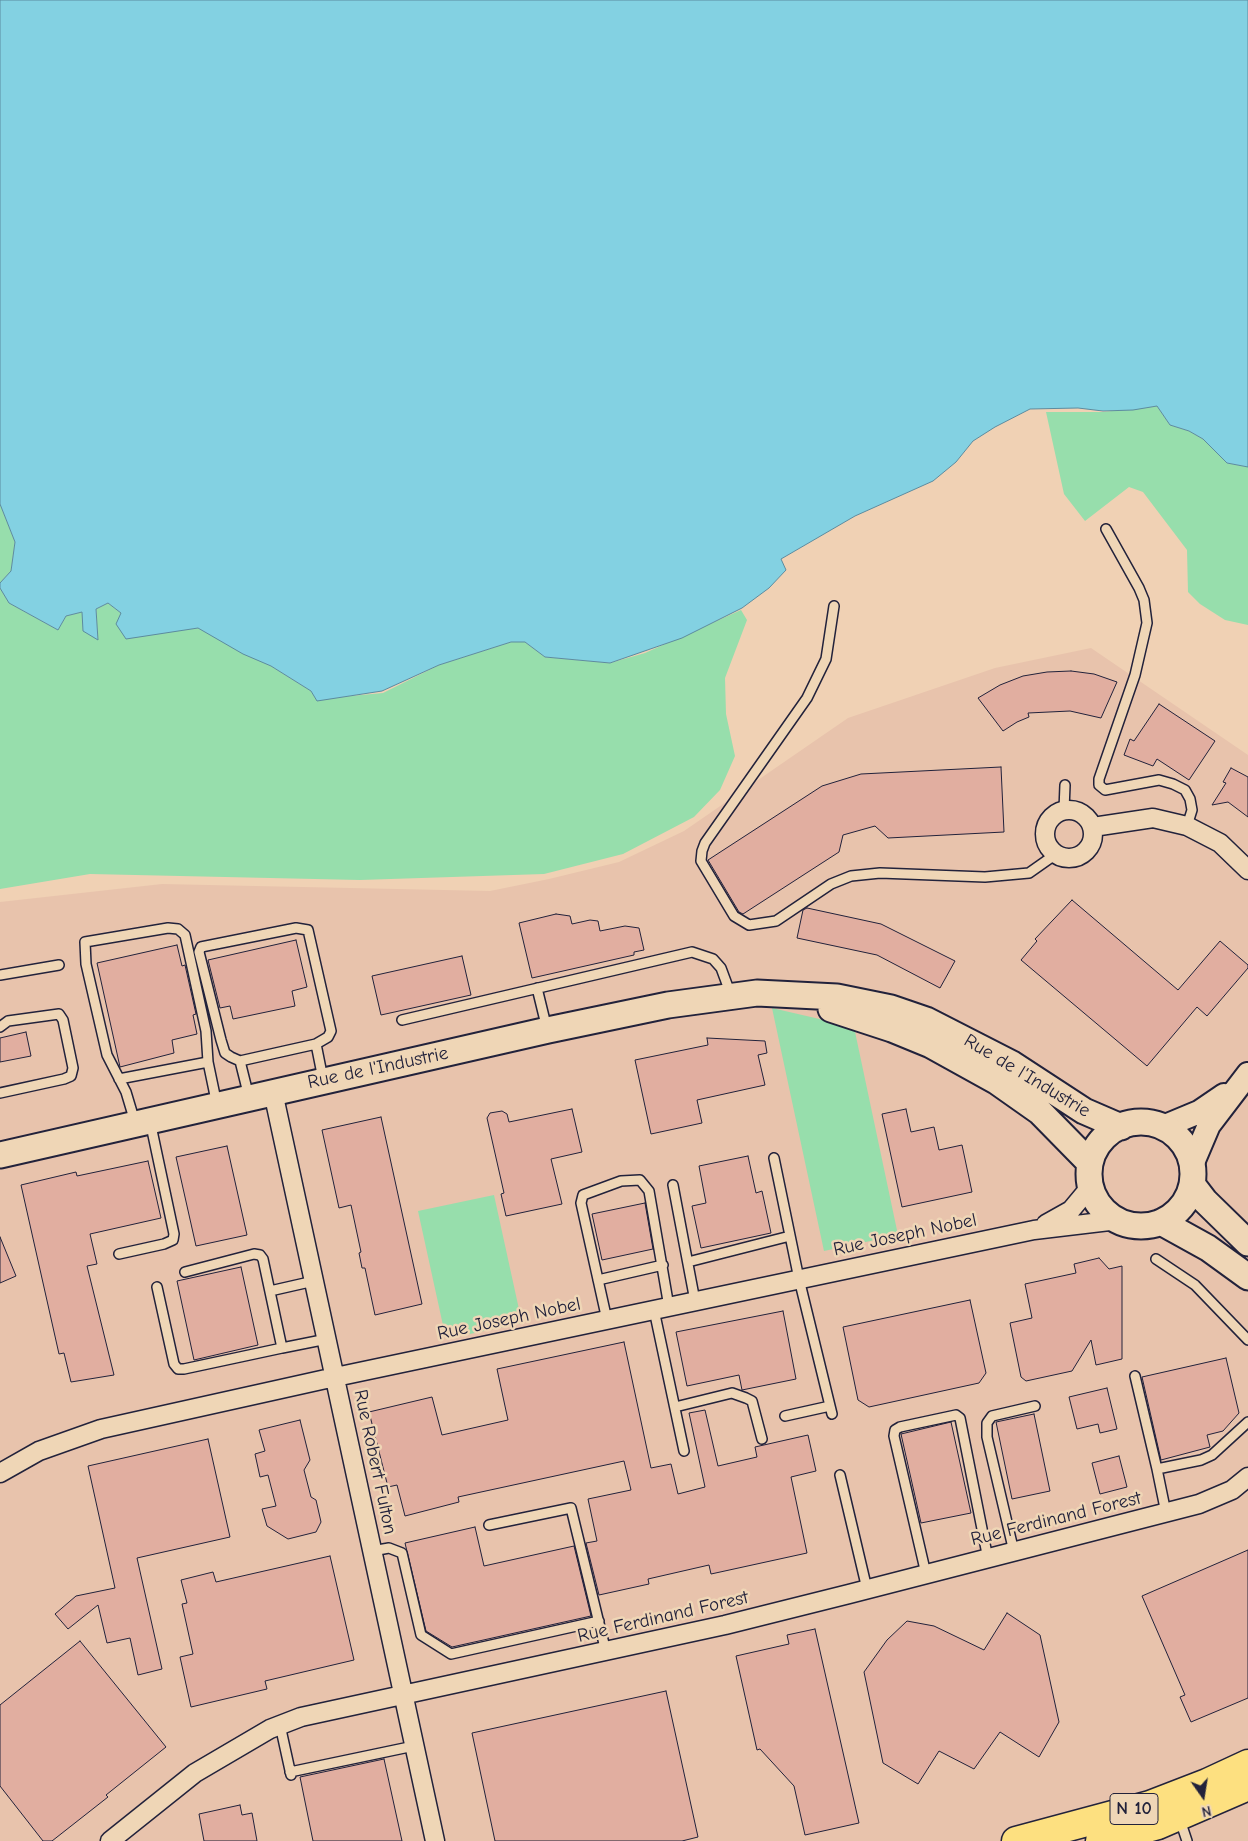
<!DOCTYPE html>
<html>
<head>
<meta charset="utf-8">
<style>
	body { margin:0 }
	#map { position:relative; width:1248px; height:1841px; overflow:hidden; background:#f0d1b4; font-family:"Comic Neue",sans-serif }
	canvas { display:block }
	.north { position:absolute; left:1178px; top:1771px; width:50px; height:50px; -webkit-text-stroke:4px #efd6b6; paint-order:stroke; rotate:167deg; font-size:14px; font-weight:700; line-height:20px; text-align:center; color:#22223b }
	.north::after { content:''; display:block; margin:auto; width:18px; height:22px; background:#22223b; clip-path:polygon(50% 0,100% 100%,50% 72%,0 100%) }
</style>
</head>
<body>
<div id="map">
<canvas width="1248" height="1841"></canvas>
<div class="north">N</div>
</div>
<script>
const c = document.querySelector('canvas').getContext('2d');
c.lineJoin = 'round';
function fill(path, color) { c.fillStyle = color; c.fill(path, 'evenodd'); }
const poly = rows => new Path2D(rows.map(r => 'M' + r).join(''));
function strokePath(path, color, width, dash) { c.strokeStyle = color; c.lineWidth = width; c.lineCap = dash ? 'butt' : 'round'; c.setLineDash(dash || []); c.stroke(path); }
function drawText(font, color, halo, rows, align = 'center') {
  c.font = font + ' "Comic Neue",sans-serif'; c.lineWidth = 5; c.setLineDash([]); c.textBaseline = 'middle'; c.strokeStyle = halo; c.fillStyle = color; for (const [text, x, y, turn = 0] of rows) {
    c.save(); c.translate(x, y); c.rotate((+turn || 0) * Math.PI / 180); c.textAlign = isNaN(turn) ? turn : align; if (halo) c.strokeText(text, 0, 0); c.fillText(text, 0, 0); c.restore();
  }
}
fill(poly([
	[1091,648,1248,755,1248,1841,0,1841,0,902,162,884,490,891,549,879,619,862,684,831,848,718,995,668]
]), '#e8c3ac');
fill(poly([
	[1157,406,1170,425,1189,431,1203,439,1227,463,1248,467,1248,625,1225,620,1200,604,1188,592,1187,550,1143,492,1129,487,1085,521,1064,494,1046,412,1103,412],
	[0,504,15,542,11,571,0,583],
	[0,588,9,603,58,630,66,616,82,612,98,640,96,609,108,603,121,613,182,629,198,628,271,666,311,691,317,699,383,693,439,665,511,642,525,642,545,657,610,663,645,653,741,610,747,620,725,678,726,714,735,756,720,790,694,817,623,854,544,874,360,880,90,874,0,889],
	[772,1008,854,1027,898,1235,824,1251],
	[494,1195,522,1323,446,1339,418,1211]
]), '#97deac');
const water = poly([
	[0,0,1248,0,1248,467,1227,463,1203,439,1189,431,1170,425,1157,406,1133,410,1103,411,1078,408,1030,409,995,427,973,441,956,462,933,481,855,516,781,559,786,570,769,588,742,608,682,638,610,663,545,657,525,642,511,642,439,665,382,691,317,701,311,691,271,666,243,654,198,628,126,639,116,624,121,613,108,603,96,609,98,640,83,631,82,612,66,616,58,630,9,603,0,588,0,583,11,571,15,542,0,504,0,0]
]);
fill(water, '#83d1e2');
strokePath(water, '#5c8b9f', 1);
const building = poly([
	[1071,671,1094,674,1117,682,1101,718,1070,711,1028,713,1029,717,1017,722,1003,731,978,698,1000,685,1023,676,1047,672,1071,671],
	[1159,704,1215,741,1189,780,1157,759,1153,766,1124,755,1130,739,1134,741,1159,704],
	[1001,767,1004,832,888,838,875,826,843,835,839,852,743,914,739,912,708,860,822,786,861,774,1001,767],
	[1231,768,1248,777,1248,817,1228,802,1212,805,1226,783,1223,782,1231,768],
	[1072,900,1178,990,1220,941,1248,965,1248,968,1207,1016,1197,1007,1147,1066,1021,960,1037,941,1035,939,1072,900],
	[807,908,881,924,955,961,940,988,877,955,797,938,803,910,807,908],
	[556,914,570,916,572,924,590,920,598,921,600,931,625,926,639,928,644,950,634,952,634,955,532,978,519,923,556,914],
	[296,940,307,987,292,991,295,1006,233,1019,230,1006,220,1008,208,960,296,940],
	[177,945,182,966,185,965,196,1014,193,1015,197,1034,172,1040,174,1053,120,1067,97,963,177,945],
	[462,956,471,995,381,1015,372,976,462,956],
	[26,1032,31,1056,0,1062,0,1038,26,1032],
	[707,1038,765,1041,767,1053,758,1055,765,1085,697,1100,702,1123,651,1134,635,1060,708,1045,707,1038],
	[572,1109,582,1152,551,1159,562,1204,506,1216,501,1194,504,1193,487,1118,490,1113,502,1111,507,1114,509,1122,572,1109],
	[906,1109,911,1132,934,1127,939,1150,962,1145,972,1192,902,1207,882,1114,906,1109],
	[381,1117,422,1304,375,1315,365,1268,362,1268,359,1253,361,1252,351,1205,339,1208,322,1130,381,1117],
	[227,1146,247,1235,196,1246,176,1157,227,1146],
	[748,1156,756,1193,762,1191,771,1233,701,1248,692,1206,706,1203,699,1166,748,1156],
	[148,1161,161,1218,90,1234,97,1264,87,1266,114,1375,71,1382,64,1353,59,1354,21,1185,76,1172,77,1176,148,1161],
	[645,1203,653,1249,602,1260,592,1214,645,1203],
	[0,1237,16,1276,0,1283,0,1237],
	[1099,1258,1109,1269,1122,1266,1122,1359,1096,1365,1091,1340,1072,1371,1026,1381,1021,1377,1010,1323,1032,1318,1025,1284,1076,1273,1074,1264,1099,1258],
	[241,1267,258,1345,194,1360,177,1281,241,1267],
	[970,1300,986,1373,979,1383,869,1407,858,1400,843,1327,970,1300],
	[783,1311,796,1379,742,1390,739,1375,687,1386,676,1332,783,1311],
	[624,1342,651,1468,671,1464,678,1494,705,1487,689,1413,705,1410,718,1466,757,1457,755,1447,808,1435,816,1471,791,1477,807,1553,711,1574,709,1565,648,1579,649,1584,599,1595,586,1543,597,1541,588,1499,631,1490,624,1461,458,1497,459,1502,405,1516,397,1485,388,1487,369,1412,432,1397,442,1435,508,1420,497,1369,624,1342],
	[1226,1358,1239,1413,1223,1431,1207,1435,1210,1447,1161,1460,1142,1377,1226,1358],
	[1107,1388,1117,1429,1100,1433,1098,1424,1077,1429,1069,1397,1107,1388],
	[1034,1414,1050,1491,1012,1499,996,1422,1034,1414],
	[300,1420,310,1460,304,1470,311,1497,316,1500,321,1522,316,1532,288,1539,267,1526,262,1509,276,1506,268,1475,260,1477,255,1454,265,1451,259,1430,300,1420],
	[951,1422,971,1513,921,1523,901,1434,951,1422],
	[208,1439,230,1537,137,1558,162,1669,138,1675,130,1638,107,1643,98,1605,68,1629,55,1614,76,1596,115,1588,88,1466,208,1439],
	[1119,1456,1127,1487,1100,1494,1092,1463,1119,1456],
	[475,1527,484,1566,574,1546,591,1616,452,1647,426,1631,405,1543,475,1527],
	[1248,1550,1248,1698,1191,1722,1180,1697,1185,1695,1142,1596,1248,1550],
	[330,1556,354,1660,265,1681,267,1689,191,1707,180,1657,193,1654,182,1604,187,1603,181,1580,213,1572,216,1582,330,1556],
	[1007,1613,1040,1635,1059,1722,1039,1757,1000,1732,974,1769,939,1751,918,1784,883,1763,864,1672,887,1640,907,1621,934,1626,984,1650,1007,1613],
	[815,1629,859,1823,805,1835,794,1786,760,1749,757,1750,736,1656,789,1644,787,1635,815,1629],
	[80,1641,166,1747,106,1795,108,1797,52,1841,43,1841,0,1786,0,1705,80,1641],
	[666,1691,698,1837,682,1841,495,1841,472,1733,666,1691],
	[384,1759,402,1841,313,1841,300,1777,384,1759],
	[240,1805,242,1815,252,1813,257,1841,204,1841,199,1814,240,1805]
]);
fill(building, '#e1aea0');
strokePath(building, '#22223b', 1);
const service = poly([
	[1106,529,1139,588,1144,600,1147,623,1135,675,1099,779,1099,785,1105,790,1159,780,1173,784,1185,790,1190,799,1192,810,1187,826],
	[834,606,826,659,807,698,705,843,702,851,701,861,734,916,749,925,776,921,831,884,851,876,880,873,985,877,1029,873,1056,854],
	[1064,810,1065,785],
	[296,928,308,930,331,1031,328,1037,316,1044,240,1061,231,1057,225,1053,221,1040,199,952,201,947,296,928],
	[0,975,59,965],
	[537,988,547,1029],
	[402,1020,692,952,713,959,721,968,731,995],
	[0,1027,8,1021,59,1014,63,1020,73,1068,71,1076,64,1079,0,1093],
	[316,1044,323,1079],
	[240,1061,249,1097],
	[119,1079,208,1062],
	[135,1122,126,1092,107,1055,86,964,85,942,168,928,178,929,185,935,206,1031,208,1062,217,1105],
	[774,1158,799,1279,832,1414],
	[673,1185,695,1301],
	[119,1254,164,1244,173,1240,174,1234,150,1121],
	[1156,1259,1195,1285,1248,1340],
	[688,1262,790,1236],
	[185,1272,254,1254,260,1255,263,1259,282,1348,327,1339],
	[598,1280,663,1265],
	[157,1287,174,1364,178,1369,184,1369,282,1348],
	[270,1291,314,1281],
	[654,1310,684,1451],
	[607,1320,581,1203,583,1195,621,1181,640,1180,649,1191,669,1307],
	[1135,1376,1157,1469],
	[675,1407,732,1393,746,1398,752,1401,762,1439],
	[785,1416,830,1406],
	[840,1475,867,1589],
	[1166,1513,1157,1469,1201,1460,1212,1455,1248,1422],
	[489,1525,571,1508,606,1652],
	[372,1551,389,1548,402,1553,421,1635,451,1654,599,1621],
	[1014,1552,987,1437,987,1423,992,1416,1035,1406],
	[926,1574,894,1436,895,1430,900,1427,956,1415,960,1418,988,1559],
	[280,1725,291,1775],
	[290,1772,414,1746],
	[1179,1817,1187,1841]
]);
const minor = poly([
	'1045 834a24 24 0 1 1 48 0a24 24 0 1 1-48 0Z',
	[1093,827,1153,818,1187,826,1220,843,1248,870],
	[273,1092,435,1841],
	[1046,1224,1071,1210,1091,1186],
	[0,1473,39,1451,101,1429,326,1379,1034,1230,1118,1220],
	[110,1841,195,1773,270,1729,301,1717,725,1625,849,1594,1199,1504,1232,1490,1248,1477]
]);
const tertiary = poly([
	[1163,1127,1199,1112,1224,1095],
	[1192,1165,1209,1125,1248,1074]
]);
const secondary = poly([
	[831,1009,892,1029,931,1045,996,1081,1040,1112,1090,1163],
	'1089 1174a52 52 0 1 1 104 0a52 52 0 1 1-104 0Z',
	[0,1155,548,1030,668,1005,757,993,837,997,891,1008,926,1020,1012,1064,1084,1111,1121,1127],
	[1192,1184,1205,1201,1248,1243],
	[1161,1222,1208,1248,1248,1277]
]);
const primary = poly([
	[1016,1841,1150,1805,1207,1783,1248,1764],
	[1100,1841,1158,1825,1248,1786]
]);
strokePath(service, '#22223b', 12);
strokePath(minor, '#22223b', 21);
strokePath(tertiary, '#22223b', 26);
strokePath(secondary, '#22223b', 29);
strokePath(primary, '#22223b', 31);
strokePath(service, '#efd6b6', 9);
strokePath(minor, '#efd6b6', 18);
strokePath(tertiary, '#efd6b6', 22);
strokePath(secondary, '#efd6b6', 25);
strokePath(primary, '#fde080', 28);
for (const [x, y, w] of [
	[1134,1809,48]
]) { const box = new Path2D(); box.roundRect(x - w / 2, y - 15.5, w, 31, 4); c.fillStyle = '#efd6b6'; c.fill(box); strokePath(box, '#22223b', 1); }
drawText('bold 18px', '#22223b', null, [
	["N 10",1134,1809]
]);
drawText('19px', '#22223b', '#efd6b6', [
	["Rue de l'Industrie",378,1068,-12],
	["Rue de l'Industrie",1027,1076,31],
	["Rue Joseph Nobel",905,1235,-12],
	["Rue Joseph Nobel",509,1319,-12],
	["Rue Robert Fulton",375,1462,78],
	["Rue Ferdinand Forest",1056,1519,-14],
	["Rue Ferdinand Forest",663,1617,-13]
]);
</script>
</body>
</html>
